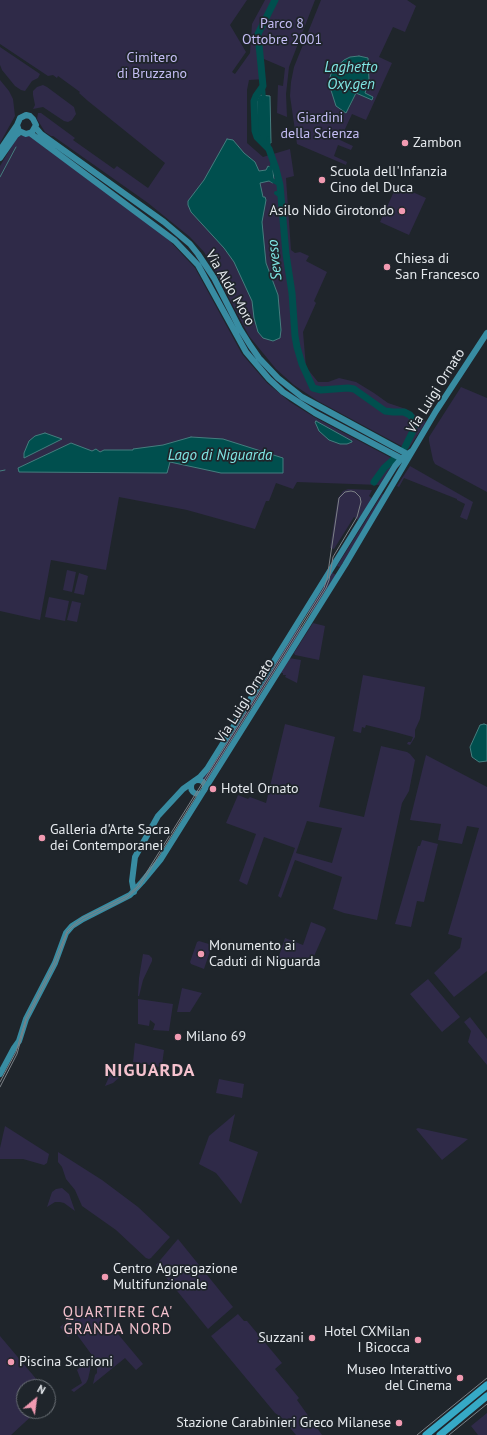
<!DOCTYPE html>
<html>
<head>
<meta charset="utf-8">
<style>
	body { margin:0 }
	#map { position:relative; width:487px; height:1435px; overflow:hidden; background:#1f252b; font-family:"PT Sans",sans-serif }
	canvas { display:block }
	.north { position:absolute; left:16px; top:1379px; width:40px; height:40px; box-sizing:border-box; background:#1f252b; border:1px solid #6e7379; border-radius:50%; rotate:29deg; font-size:11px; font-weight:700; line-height:16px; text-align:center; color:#e5e9ed }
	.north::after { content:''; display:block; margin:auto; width:14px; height:18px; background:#f19ab1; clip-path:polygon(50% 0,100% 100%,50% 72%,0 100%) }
</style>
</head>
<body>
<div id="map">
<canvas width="487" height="1435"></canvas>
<div class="north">N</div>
</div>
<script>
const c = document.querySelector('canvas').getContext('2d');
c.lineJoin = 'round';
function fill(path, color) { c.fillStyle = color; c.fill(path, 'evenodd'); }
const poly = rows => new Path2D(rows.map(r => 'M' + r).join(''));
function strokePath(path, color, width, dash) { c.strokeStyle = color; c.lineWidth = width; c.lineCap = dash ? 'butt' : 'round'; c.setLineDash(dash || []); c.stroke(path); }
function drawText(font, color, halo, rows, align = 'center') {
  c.font = font + ' "PT Sans",sans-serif'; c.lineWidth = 3.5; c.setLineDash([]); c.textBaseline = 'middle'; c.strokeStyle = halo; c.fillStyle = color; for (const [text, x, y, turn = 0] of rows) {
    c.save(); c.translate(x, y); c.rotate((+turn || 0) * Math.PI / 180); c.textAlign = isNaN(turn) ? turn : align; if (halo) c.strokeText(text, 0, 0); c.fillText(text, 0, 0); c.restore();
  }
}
fill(poly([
	[0,0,247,0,230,25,246,52,232,72,235,74,250,53,252,24,265,0,315,0,289,67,286,94,287,117,277,113,278,85,283,86,285,68,264,59,265,79,249,80,247,90,247,143,263,157,290,149,294,176,286,178,291,250,295,253,300,252,309,256,306,261,327,272,314,301,316,303,303,332,306,367,318,382,328,382,339,378,356,382,374,393,388,403,406,409,426,422,409,448,407,449,318,401,294,385,276,369,249,336,211,264,204,252,190,237,148,203,53,136,51,136,45,132,37,119,38,113,41,113,75,138,73,140,114,169,117,166,148,188,165,163,88,101,79,93,80,92,58,76,57,78,53,75,48,76,0,44],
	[321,0,407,0,416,6,405,32,393,27,379,57,392,63,366,120,352,114,340,140,353,146,351,150,338,145,334,156,347,162,346,165,297,144,290,96,291,82,294,67],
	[358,56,368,58,369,80,364,93,356,93,349,109,336,106,331,89,350,57],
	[0,47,40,74,38,78,32,81,25,91,21,90,15,86,2,70,0,65],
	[0,80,9,91,13,99,15,116,0,143],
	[43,85,47,87,74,107,76,114,72,120,68,122,64,121,43,107,33,109,35,105,33,95,33,91,37,87],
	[18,136,30,136,166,237,195,268,242,354,267,383,290,402,314,417,395,460,380,485,297,482,293,489,276,483,269,501,266,501,255,529,187,510,119,497,106,570,51,560,40,620,0,611,0,166],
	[397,185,426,198,409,235,380,222],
	[461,387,487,398,487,492,435,464,433,460,429,441,429,437],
	[410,466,473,502,467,520,460,517,465,504,457,500,457,499,404,478,399,487,397,486],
	[348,489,372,490,369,496,372,498,358,520,354,517,334,549,330,548,338,498,343,491],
	[382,494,385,495,340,567,337,566],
	[67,570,76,572,72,592,63,590],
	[331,572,336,575,312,613,307,612],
	[79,573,88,576,84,595,74,593],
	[49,597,69,601,65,621,45,617],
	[72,601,81,603,77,622,67,620],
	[313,623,325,626,319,660,295,655,294,653],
	[298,625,303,628,267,683,205,784,202,780],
	[289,658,301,660,297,683,285,677,286,675,283,675,283,673,280,673],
	[363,675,425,687,420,719,415,730,415,737,410,745,407,744,408,742,411,742,413,737,395,732,366,725,365,728,362,727,361,733,353,731],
	[285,724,335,737,319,807,364,817,381,746,407,752,410,754,415,760,409,791,402,803,377,920,344,913,333,909,342,877,295,860,281,898,278,896,295,848,264,837,247,885,239,881,256,834,226,823,238,795,248,799,250,797,266,803],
	[307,821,342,828,332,863,296,853],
	[426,755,487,787,487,971,454,997,434,973,460,948,462,938,448,934,479,828,467,826,462,844,438,840,441,824,410,820],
	[422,840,438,844,424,902,417,901,411,927,395,924,418,846,420,846],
	[311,922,324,927,326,929,311,963,303,968,277,962,285,938,303,945],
	[199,941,212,945,204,969,191,964,190,962,197,942],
	[143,954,149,955,152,958,152,961,143,980,139,996,138,996,139,978],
	[428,979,460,1017,442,1032,410,994],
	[182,988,202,993,190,1012,177,1012],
	[138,999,173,1004,169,1031,153,1030,155,1024,150,1020,149,1026,138,1024],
	[470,1017,487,1039,487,1065,468,1042,471,1031,464,1022],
	[135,1043,164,1050,162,1065,160,1067,133,1062],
	[115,1063,124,1065,121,1076,113,1083,105,1086],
	[219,1079,244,1084,242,1098,216,1093],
	[235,1114,229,1141,258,1152,241,1204,216,1173,199,1164,209,1136],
	[5,1126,49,1154,47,1163,44,1165,23,1159,0,1159,0,1148],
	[418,1128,468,1139,442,1160,416,1129],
	[58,1152,102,1180,138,1207,170,1237,151,1258,149,1259,146,1258,116,1230,82,1206,75,1190,66,1179,62,1167,58,1162],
	[62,1188,69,1194,75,1211,64,1203,60,1202,55,1202,47,1207,52,1192,56,1189],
	[178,1239,233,1307,208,1329,156,1265],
	[78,1308,90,1314,106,1314,99,1323,101,1331,104,1335,113,1328,143,1364,136,1370,125,1358,93,1384,95,1375,97,1373,97,1362,75,1332,68,1337,60,1327,67,1321,71,1320,77,1315],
	[238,1314,244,1321,247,1321,282,1363,275,1369,299,1398,297,1400,322,1435,296,1435,281,1417,275,1413,211,1336],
	[0,1336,43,1387,24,1387,24,1411,37,1411,11,1435,0,1435],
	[89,1358,91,1366,88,1379,86,1383,74,1392,71,1390,82,1383,77,1370],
	[487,1413,487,1435,478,1435,471,1426]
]), '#2f2a48');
const water = poly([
	[359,56,368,58,369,80,365,93,373,97,372,100,356,93,346,113,336,106,329,84,330,77,332,71,344,60,350,57,359,56],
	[260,95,270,96,271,143,267,143,260,137,257,132,257,100,260,95],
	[227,139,233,140,244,153,255,162,259,171,266,170,268,166,273,169,273,171,274,180,273,183,269,181,260,183,263,197,265,197,266,200,262,222,266,263,278,295,281,330,280,338,273,341,263,338,258,332,254,318,252,301,234,262,224,248,191,212,188,205,188,201,204,180,227,139],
	[316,421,352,441,352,442,347,444,340,444,329,440,319,431,315,422,316,421],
	[45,433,62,439,24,458,24,453,29,441,35,436,45,433],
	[191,437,223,439,283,458,283,473,221,473,170,462,167,473,19,472,18,468,71,443,92,451,96,449,100,452,104,450,133,450,133,449,163,445,191,437],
	[484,724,487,725,487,761,479,762,472,757,470,747,480,725,484,724]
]);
fill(water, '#004f4e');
strokePath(water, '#457d7e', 1);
strokePath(poly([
	[0,177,16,147],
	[0,471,5,470]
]), '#457d7e', 1);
strokePath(poly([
	[263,86,264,100],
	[268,138,269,149],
	[270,171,273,163],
	[271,178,272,180,280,185],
	[276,193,281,196]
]), '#004f4e', 4);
strokePath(poly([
	[275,0,258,34,263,86,256,96,254,101,255,131,257,137,269,149,276,169,280,185,286,254,292,293,295,336,297,347,302,364,313,388,321,390,348,388,354,389,385,411,393,412,404,412,410,415,415,422,413,431,405,447],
	[374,482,384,468,394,459]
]), '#004f4e', 7);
strokePath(poly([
	[35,127,41,134,164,222,190,244,198,254,214,278,240,329,250,345,259,358,278,378,302,397,409,455],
	[30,133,175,241,198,265,246,352,269,379,283,392,315,413,404,460],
	[0,150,17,125,20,118,26,115,30,116,33,119,36,125,32,132,26,134,19,131,17,125],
	[0,158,16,135,20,132],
	'191 787a7 7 0 1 1 14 0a7 7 0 1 1-14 0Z',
	[134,892,132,881,135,857,158,816,183,789,200,777,207,769,395,466,401,459,412,451],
	[0,1074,14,1048,19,1041,26,1019,55,963,66,933,72,926,83,919,130,895,142,882,161,859,345,565,436,411,487,333]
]), '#388ca2', 6);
strokePath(poly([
	[426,1435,487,1385],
	[440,1435,487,1396]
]), '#36a9c6', 7);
strokePath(poly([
	[0,1082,16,1052,26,1018,54,963,67,931,72,926,82,918,127,896,138,886,324,588,327,579,339,498,345,492,351,491,355,492,360,497,361,502,357,517,333,557,329,580,326,588,140,886,127,898,83,920,74,926,67,933,57,961,26,1021,17,1054,0,1087],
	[417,1435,487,1378],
	[449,1435,487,1404]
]), '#7c8186', 1);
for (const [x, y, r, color] of [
	[405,143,4,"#f19ab1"],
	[322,180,4,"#f19ab1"],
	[402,211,4,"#f19ab1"],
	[387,267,4,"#f19ab1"],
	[213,789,4,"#f19ab1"],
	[42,838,4,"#f19ab1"],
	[201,954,4,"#f19ab1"],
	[178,1037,4,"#f19ab1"],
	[105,1277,4,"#f19ab1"],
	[312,1338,4,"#f19ab1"],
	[418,1340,4,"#f19ab1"],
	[11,1362,4,"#f19ab1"],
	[460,1378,4,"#f19ab1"],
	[399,1423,4,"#f19ab1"]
]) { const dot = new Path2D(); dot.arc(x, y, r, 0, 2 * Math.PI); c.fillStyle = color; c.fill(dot); strokePath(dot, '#1f252b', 1.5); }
drawText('14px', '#c4bdf4', '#1f252b', [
	["Parco 8",282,24],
	["Ottobre 2001",282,40],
	["Cimitero",152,58],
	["di Bruzzano",152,74],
	["Giardini",320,118],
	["della Scienza",320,134]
]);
drawText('14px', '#e5e9ed', '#1f252b', [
	["Zambon",413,143],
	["Scuola dell'Infanzia",330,172],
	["Cino del Duca",330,188],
	["Asilo Nido Girotondo",394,211,"right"],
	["Chiesa di",395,259],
	["San Francesco",395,275],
	["Hotel Ornato",221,789],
	["Galleria d'Arte Sacra",50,830],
	["dei Contemporanei",50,846],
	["Monumento ai",209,946],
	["Caduti di Niguarda",209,962],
	["Milano 69",186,1037],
	["Centro Aggregazione",113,1269],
	["Multifunzionale",113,1285],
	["Hotel CXMilan",410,1332,"right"],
	["I Bicocca",410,1348,"right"],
	["Suzzani",304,1338,"right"],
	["Piscina Scarioni",19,1362],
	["Museo Interattivo",452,1370,"right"],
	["del Cinema",452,1386,"right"],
	["Stazione Carabinieri Greco Milanese",391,1423,"right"]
], 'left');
drawText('14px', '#e5e9ed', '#1f252b', [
	["Via Aldo Moro",230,288,60],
	["Via Luigi Ornato",436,391,-58],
	["Via Luigi Ornato",245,701,-58]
]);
drawText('italic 15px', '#7fe6e4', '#1f252b', [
	["Laghetto",351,68],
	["Oxy.gen",351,85],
	["Seveso",275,260,-96],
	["Lago di Niguarda",220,456]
]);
c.letterSpacing = '1px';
drawText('15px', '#f5c2ce', '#1f252b', [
	["QUARTIERE CA'",118,1313],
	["GRANDA NORD",118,1330]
]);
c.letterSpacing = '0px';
c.letterSpacing = '1px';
drawText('bold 18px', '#f5c2ce', '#1f252b', [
	["NIGUARDA",150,1071]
]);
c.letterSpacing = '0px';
</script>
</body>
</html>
